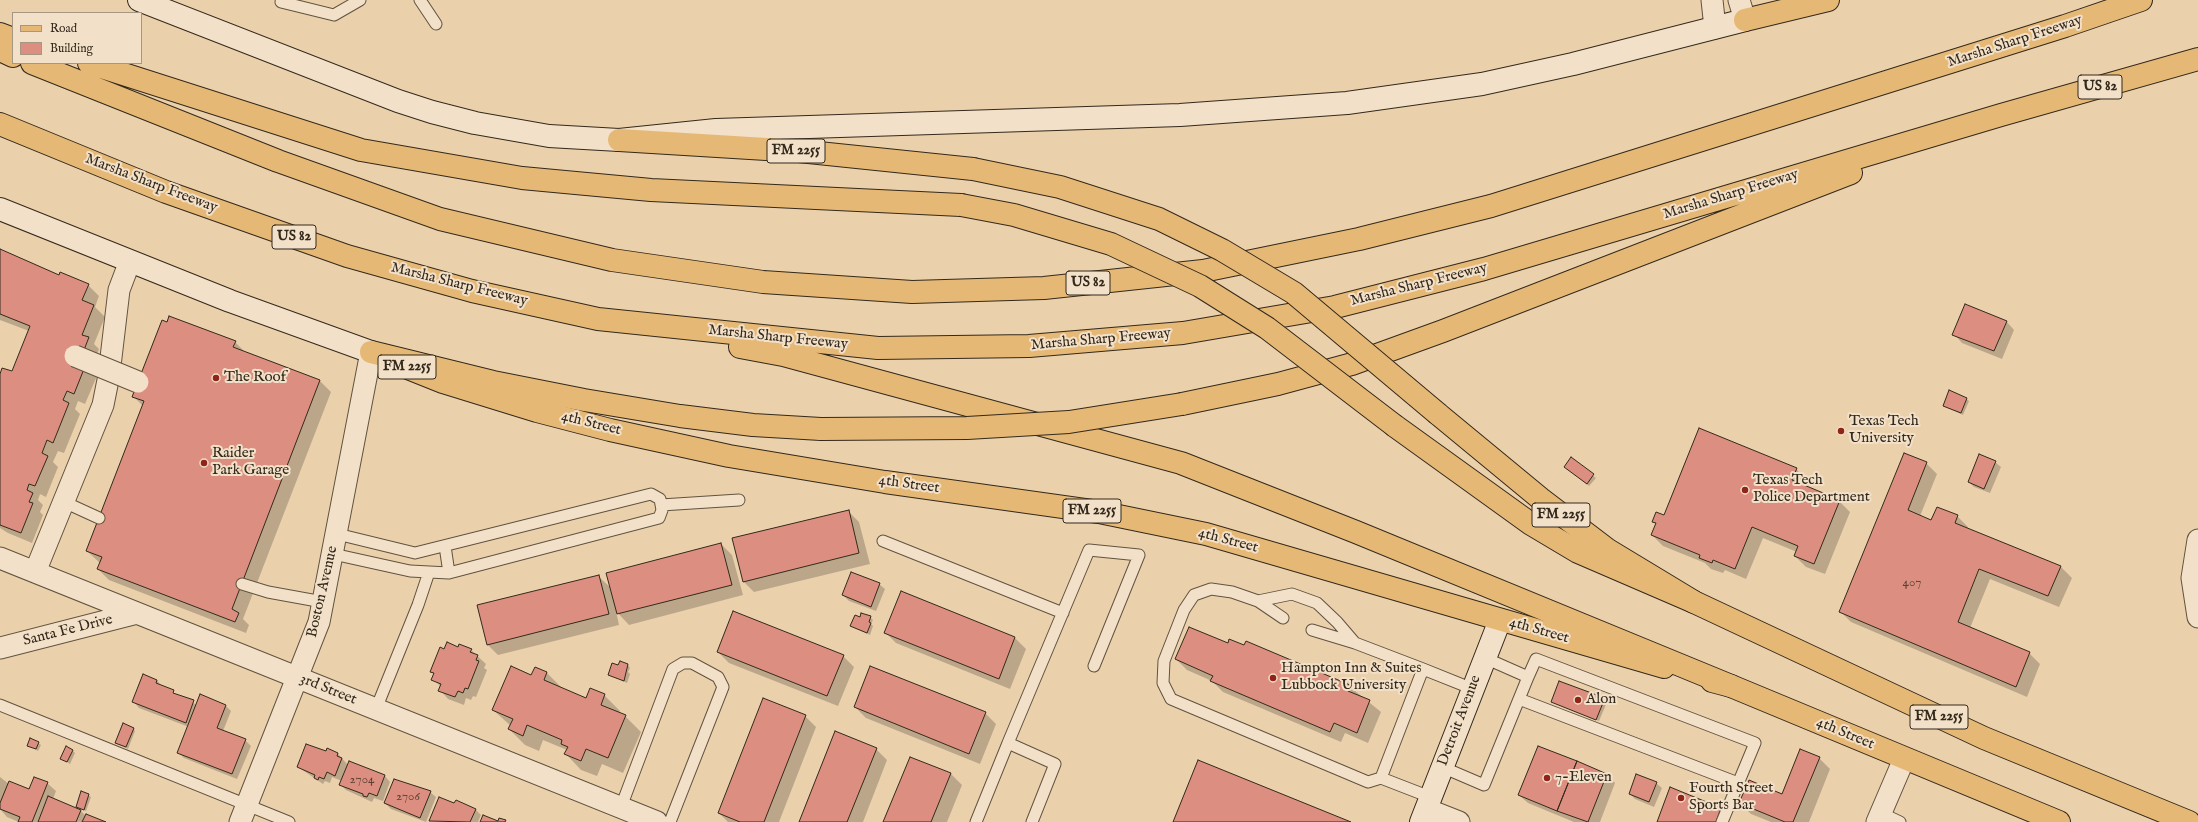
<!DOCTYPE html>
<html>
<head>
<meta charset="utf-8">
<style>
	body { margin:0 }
	#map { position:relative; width:2198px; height:822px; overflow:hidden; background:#ebd0ac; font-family:"IM FELL English",serif }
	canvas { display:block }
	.legend { position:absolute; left:12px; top:12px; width:130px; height:52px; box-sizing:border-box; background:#f2e0c9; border:1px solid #a69783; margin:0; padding:5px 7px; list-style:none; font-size:12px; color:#33291b }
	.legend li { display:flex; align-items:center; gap:8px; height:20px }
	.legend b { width:20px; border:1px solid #a69783 }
</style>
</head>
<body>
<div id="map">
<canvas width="2198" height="822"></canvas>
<ul class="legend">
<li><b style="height:5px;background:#e6b876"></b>Road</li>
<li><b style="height:11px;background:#dc8f80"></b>Building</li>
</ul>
</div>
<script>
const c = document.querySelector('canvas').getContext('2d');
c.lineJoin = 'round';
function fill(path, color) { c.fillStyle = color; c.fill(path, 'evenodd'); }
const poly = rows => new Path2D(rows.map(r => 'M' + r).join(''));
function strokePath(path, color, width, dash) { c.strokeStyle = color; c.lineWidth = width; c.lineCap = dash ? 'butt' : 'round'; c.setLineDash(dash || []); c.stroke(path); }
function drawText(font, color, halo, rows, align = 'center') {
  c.font = font + ' "IM FELL English",serif'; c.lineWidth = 4; c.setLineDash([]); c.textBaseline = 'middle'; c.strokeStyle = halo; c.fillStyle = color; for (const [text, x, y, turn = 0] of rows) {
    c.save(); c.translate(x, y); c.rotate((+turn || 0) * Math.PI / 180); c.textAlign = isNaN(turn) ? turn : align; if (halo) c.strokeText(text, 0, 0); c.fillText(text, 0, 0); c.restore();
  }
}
fill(poly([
	[0,250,59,276,88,285,99,296,95,307,105,317,94,344,99,349,92,368,97,376,85,404,78,401,75,409,80,414,64,453,58,451,53,462,58,467,46,497,40,494,38,500,43,505,40,512,43,515,32,543,8,533,0,528,0,376,13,373,29,331,0,320],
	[2006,321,2014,330,2002,359,1962,343,1954,334],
	[235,342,245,352,320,381,331,392,243,619,249,625,246,633,109,580,98,569,100,563,87,551,143,406,134,397],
	[1966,399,1969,401,1963,415,1944,406],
	[1571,459,1596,478,1589,486,1565,467],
	[1995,462,2001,467,1990,493,1974,487,1969,482],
	[1926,463,1937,474,1920,516,1932,522,1957,516,1968,527,1968,529,2061,567,2072,578,2059,607,1990,579,1970,628,2029,653,2040,664,2027,697,1851,622,1840,611],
	[1796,469,1807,480,1804,487,1839,501,1850,512,1825,574,1806,567,1795,556,1797,552,1763,538,1746,579,1725,570,1723,573,1711,569,1705,563,1663,546,1652,535,1656,524,1653,521,1664,516],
	[848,511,859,522,870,564,754,592,743,581],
	[721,544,732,555,743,595,629,625,616,611,619,625,498,655,487,644,598,576,612,589],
	[879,584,885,589,876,611,849,601,843,595],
	[902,592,1015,638,1026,649,1010,689,896,643,885,632],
	[870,617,873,620,871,624,873,626,870,635,851,626,861,618],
	[458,648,471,650,486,664,484,668,487,670,476,697,473,696,471,700,466,698,464,705,448,699,440,690,441,687,433,679,434,674,431,671,445,650],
	[718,652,843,656,854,667,838,706,729,663],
	[1176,659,1349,686,1381,712,1368,743,1345,733,1341,742,1223,692,1212,681,1187,670],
	[628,665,630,668,628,672,630,674,627,683,609,675,619,667],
	[547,673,562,688,587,699,604,695,620,711,619,714,625,716,641,732,623,773,602,764,597,776,581,770,566,754,567,750,543,740,539,751,525,745,509,729,511,726,493,710,532,676],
	[157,680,162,687,197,705,226,706,231,711,223,731,245,740,251,746,237,779,184,758,178,752,189,727,139,708,134,702],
	[1604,699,1607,702,1599,721,1552,702],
	[855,707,985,713,996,724,980,764,866,718],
	[805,716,816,727,779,822,728,822,719,813],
	[133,728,135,731,128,749,116,743],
	[38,743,41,745,38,751,28,745],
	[1538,747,1607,775,1615,783,1600,822,1574,822,1528,803,1519,795],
	[876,749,887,760,863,822,800,822],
	[73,751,75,753,70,764,61,758],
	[326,752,338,754,348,765,349,762,385,776,390,782,383,801,374,798,372,802,346,790,340,784,342,781,332,777,330,783,325,781,323,784,298,767],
	[910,758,951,774,962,785,947,822,885,822],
	[1819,758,1830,769,1809,822,1771,822,1751,814,1740,803,1782,795],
	[0,777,9,784,30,790,47,783,56,791,53,799,80,810,86,816,103,822,19,822,7,817,0,809],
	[1656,783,1662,788,1654,807,1635,799,1630,794],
	[414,785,430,792,436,797,426,822,391,809,385,803,413,788],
	[82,792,91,797,86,811,77,807],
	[455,805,475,809,481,815,478,822,430,821]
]), '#0003');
const building = poly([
	[0,249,59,275,60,272,89,284,82,300,94,305,82,335,89,337,81,358,86,364,74,394,67,391,63,400,69,403,53,443,47,440,42,453,48,456,35,486,29,484,27,490,33,493,29,502,33,503,21,533,0,525,0,374,2,368,12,371,30,326,0,314,0,249],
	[1965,304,2007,321,1994,351,1952,335,1965,304],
	[169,316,236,341,233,347,320,380,232,609,239,613,235,622,97,569,102,557,86,551,144,401,132,397,162,320,167,322,169,316],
	[1949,390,1967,398,1961,413,1943,406,1949,390],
	[1699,428,1797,468,1792,480,1840,500,1814,564,1794,556,1798,546,1752,527,1735,569,1713,560,1712,563,1699,558,1700,555,1651,535,1656,523,1652,522,1656,512,1664,515,1699,428],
	[1904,453,1927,462,1908,510,1931,520,1937,507,1958,515,1955,523,2061,566,2048,596,1979,569,1958,622,2030,652,2016,687,1839,612,1904,453],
	[1979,454,1996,461,1984,489,1968,482,1979,454],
	[1571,457,1594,474,1587,484,1564,467,1571,457],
	[849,510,859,553,743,582,732,538,849,510],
	[721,543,732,585,617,614,606,573,721,543],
	[851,572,880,583,871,607,842,595,851,572],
	[599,575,609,614,487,645,477,605,599,575],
	[901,591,1015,637,999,679,884,633,901,591],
	[733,611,844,655,827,696,717,652,733,611],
	[861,613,871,616,869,622,871,623,867,633,850,626,855,615,860,617,861,613],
	[1189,627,1228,643,1229,639,1244,645,1246,641,1350,685,1348,691,1370,700,1357,733,1334,723,1330,732,1210,681,1213,676,1175,659,1189,627],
	[447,642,458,647,459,644,472,649,470,652,478,655,476,660,479,661,468,689,465,688,463,693,458,691,455,697,438,691,441,684,431,680,434,673,430,672,440,647,444,649,447,642],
	[620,661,628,664,624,681,608,675,612,663,618,665,620,661],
	[511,666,531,675,535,667,547,672,544,680,586,698,590,688,605,694,601,705,626,715,608,758,586,749,581,761,564,754,568,747,561,744,562,740,527,725,523,736,508,729,513,719,492,710,511,666],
	[870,666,986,712,969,754,854,707,870,666],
	[143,674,157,680,156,683,174,690,173,693,194,700,186,723,132,702,143,674],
	[1559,681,1605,698,1596,720,1551,702,1559,681],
	[200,694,226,705,217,728,246,739,232,774,177,753,200,694],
	[763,698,806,715,764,822,740,822,718,813,763,698],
	[123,723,134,728,126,747,115,743,123,723],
	[835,731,877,748,847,822,799,822,835,731],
	[30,738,39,742,36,749,27,746,30,738],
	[306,744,326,751,327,748,338,753,337,756,342,758,335,776,327,772,324,779,319,777,318,780,314,778,315,775,297,767,306,744],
	[66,746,73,750,67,762,60,759,66,746],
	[1538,746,1577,761,1557,811,1518,795,1538,746],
	[1800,749,1820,757,1793,822,1785,822,1739,803,1749,780,1782,794,1800,749],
	[910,757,951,773,931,822,883,822,910,757],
	[1198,760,1351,822,1173,822,1198,760],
	[349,761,385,775,377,796,369,793,367,797,363,796,363,794,339,785,349,761],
	[1577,761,1607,774,1588,822,1557,811,1577,761],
	[1636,774,1657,782,1649,802,1629,794,1636,774],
	[34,777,48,782,32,822,18,822,20,817,0,809,0,803,9,781,29,789,34,777],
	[394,779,431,791,420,818,384,803,394,779],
	[1670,787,1721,808,1716,822,1657,822,1670,787],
	[81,791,89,794,84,810,76,807,81,791],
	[48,796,81,810,76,822,38,822,48,796],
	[439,797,454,803,456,800,476,809,470,822,429,821,439,797],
	[86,814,106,822,82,822,86,814],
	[483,815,498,821,499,818,506,820,505,822,480,822,483,815]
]);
fill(building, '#dc8f80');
strokePath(building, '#33291b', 1);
const lane = poly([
	[420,0,436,24],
	[281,2,334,15,360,0],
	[64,502,99,518],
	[661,505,739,500],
	[883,541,1063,613],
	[445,546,449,573],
	[333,554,410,571,449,573,659,518,662,510,660,499,651,494,415,553,337,534],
	[242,584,268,592,323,602],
	[1258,601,1283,618],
	[1312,630,1355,643],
	[1485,658,1528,677,1536,659,1755,743,1722,822],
	[1423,669,1381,778,1368,782,1171,699,1163,683,1164,661,1184,610,1194,595,1211,589,1232,592,1258,601,1292,594,1317,603,1337,622,1355,643,1423,669,1473,689],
	[1519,699,1738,783],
	[0,705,289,822],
	[376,709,418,605,429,572],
	[1442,767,1484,785,1528,677],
	[1381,778,1430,797],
	[621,807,673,669,683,663,692,663,718,677,723,687,670,822],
	[1881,813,1900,822],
	[976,822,1008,743],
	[1032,822,1055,764,1008,743,1089,550,1139,555,1094,666]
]);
const street = poly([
	[1712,0,1715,28],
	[1739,0,1745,20],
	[110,366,119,290,130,261],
	[2198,540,2192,578,2198,617],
	[0,558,657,822],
	[35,572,103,405,109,375],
	[0,648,137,613],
	[1426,809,1459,822],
	[240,822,319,622,371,352],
	[1877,822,1904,759]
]);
const secondary = poly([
	[139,0,398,101,432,112,475,123,549,136,619,140,716,130,1180,115,1347,103,1482,84,1573,64,1745,20],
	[0,209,230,301,371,352],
	[1421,822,1500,620]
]);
const primary = poly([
	[619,140,799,151,973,169],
	[408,368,443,382,537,411,610,430,729,456,885,482,1099,512,1206,534,1664,667],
	[1438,414,1541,499,1608,550,1694,602,1984,738,2189,822],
	[1712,681,1731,686,2059,822]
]);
const highway = poly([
	[1745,20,1828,0],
	[0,34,13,39],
	[0,50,13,56],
	[32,63,278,161,440,219,612,260,763,282,912,292,1044,288,1203,271,1359,239,1491,206,2065,26,2141,0],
	[89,63,361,150,522,178,651,190,961,205],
	[0,124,166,192,347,256,472,291,598,319,878,348,1029,346,1183,333,1335,307,1484,269,2001,115,2198,59],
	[740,347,783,355,1181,463,1356,532,1731,686],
	[371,352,493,382,584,400,680,416,753,425,821,429],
	[1182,404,1278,384,1352,364,1443,331,1851,173],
	[1395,426,1531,524,1578,552,1694,602]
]);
strokePath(lane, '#61533f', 13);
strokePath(street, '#61533f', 23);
strokePath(secondary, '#33291b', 24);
strokePath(primary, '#33291b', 24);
strokePath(highway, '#33291b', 24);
strokePath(lane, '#f2e0c9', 11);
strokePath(street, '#f2e0c9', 21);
strokePath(secondary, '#f2e0c9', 22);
strokePath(primary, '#e6b876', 22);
strokePath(highway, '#e6b876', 22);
const streetBridge = poly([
	[75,356,138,382]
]);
const primaryBridge = poly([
	[973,169,1060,187,1159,219,1222,250,1294,293,1438,414]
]);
const highwayBridge = poly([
	[961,205,1014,215,1111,244,1200,286,1267,328,1395,426],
	[821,429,967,428,1069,422,1182,404]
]);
strokePath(streetBridge, '#61533f', 23, []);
strokePath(primaryBridge, '#33291b', 24, []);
strokePath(highwayBridge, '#33291b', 24, []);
strokePath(streetBridge, '#f2e0c9', 21);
strokePath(primaryBridge, '#e6b876', 22);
strokePath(highwayBridge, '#e6b876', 22);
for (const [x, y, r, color] of [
	[216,378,4,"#8f2418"],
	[1841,431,4,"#8f2418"],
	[204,463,4,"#8f2418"],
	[1745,490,4,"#8f2418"],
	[1273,678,4,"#8f2418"],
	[1578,700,4,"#8f2418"],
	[1547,778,4,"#8f2418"],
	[1681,798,4,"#8f2418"]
]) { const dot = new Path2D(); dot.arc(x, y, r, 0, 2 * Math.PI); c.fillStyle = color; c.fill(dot); strokePath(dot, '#f2e0c9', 1.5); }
drawText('13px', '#5d4234', null, [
	["407",1912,583],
	["2704",362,780],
	["2706",408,797]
]);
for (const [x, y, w] of [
	[2100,87,44],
	[796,151,58],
	[294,237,44],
	[1088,283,44],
	[407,367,58],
	[1092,511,58],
	[1561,515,58],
	[1939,717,58]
]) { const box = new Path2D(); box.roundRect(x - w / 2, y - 12, w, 24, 3); c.fillStyle = '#f2e0c9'; c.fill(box); strokePath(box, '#33291b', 1); }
drawText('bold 14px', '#33291b', null, [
	["US 82",2100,87],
	["FM 2255",796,151],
	["US 82",294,237],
	["US 82",1088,283],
	["FM 2255",407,367],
	["FM 2255",1092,511],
	["FM 2255",1561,515],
	["FM 2255",1939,717]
]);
drawText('15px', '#33291b', '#f2e0c9', [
	["Marsha Sharp Freeway",2015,42,-18],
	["Marsha Sharp Freeway",151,184,21],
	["Marsha Sharp Freeway",1731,195,-17],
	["Marsha Sharp Freeway",459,285,14],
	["Marsha Sharp Freeway",1419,285,-14],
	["Marsha Sharp Freeway",778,338,6],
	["Marsha Sharp Freeway",1101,340,-5],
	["4th Street",591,424,14],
	["4th Street",909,485,8],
	["4th Street",1228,541,15],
	["Boston Avenue",323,592,-77],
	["Santa Fe Drive",68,631,-14],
	["4th Street",1539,631,16],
	["3rd Street",328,690,22],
	["Detroit Avenue",1460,721,-69],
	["4th Street",1845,734,23]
]);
drawText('15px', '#33291b', '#f2e0c9', [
	["The Roof",224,378],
	["Texas Tech",1849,422],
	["University",1849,439],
	["Raider",212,454],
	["Park Garage",212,471],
	["Texas Tech",1753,481],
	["Police Department",1753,498],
	["Hampton Inn & Suites",1281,669],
	["Lubbock University",1281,686],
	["Alon",1586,700],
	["7-Eleven",1555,778],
	["Fourth Street",1689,789],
	["Sports Bar",1689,806]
], 'left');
</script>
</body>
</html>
